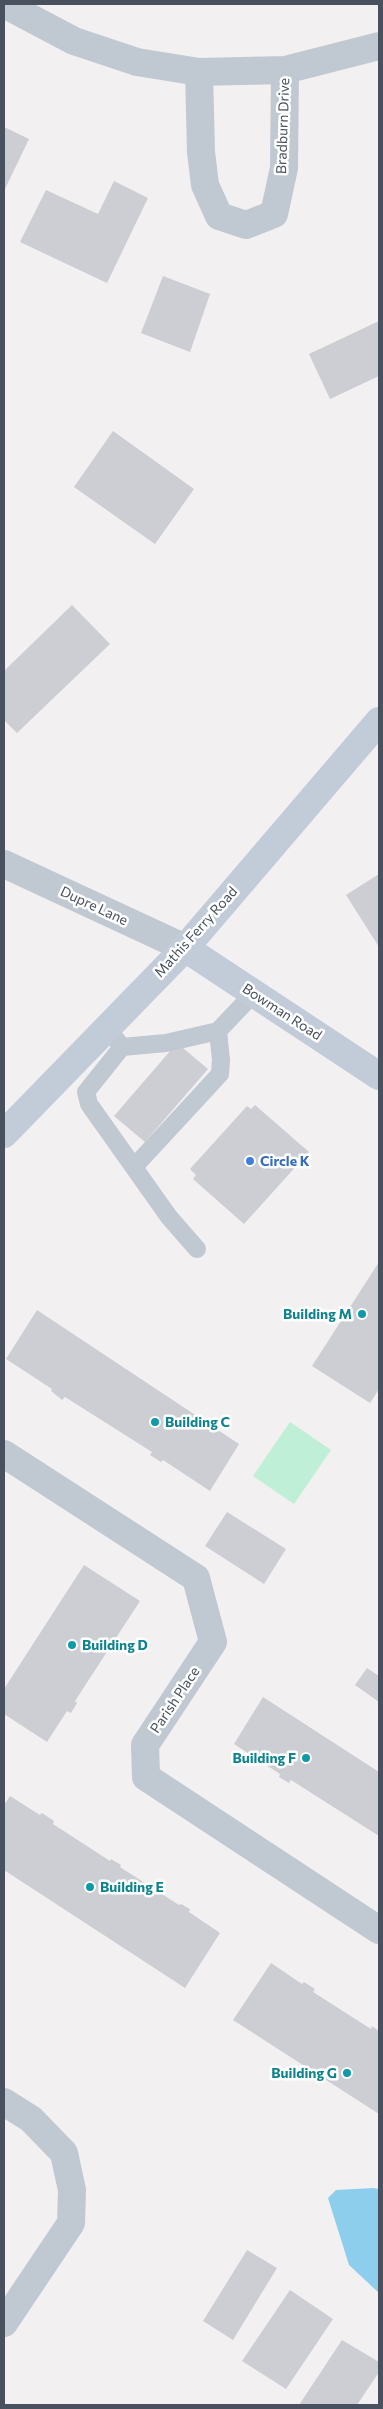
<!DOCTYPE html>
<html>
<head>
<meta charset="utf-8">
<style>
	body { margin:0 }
	#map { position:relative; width:383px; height:2409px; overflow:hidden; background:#f2f0f0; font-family:Commissioner,sans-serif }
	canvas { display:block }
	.frame { position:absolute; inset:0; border:5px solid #48515d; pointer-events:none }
</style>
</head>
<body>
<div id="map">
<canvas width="383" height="2409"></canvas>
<div class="frame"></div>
</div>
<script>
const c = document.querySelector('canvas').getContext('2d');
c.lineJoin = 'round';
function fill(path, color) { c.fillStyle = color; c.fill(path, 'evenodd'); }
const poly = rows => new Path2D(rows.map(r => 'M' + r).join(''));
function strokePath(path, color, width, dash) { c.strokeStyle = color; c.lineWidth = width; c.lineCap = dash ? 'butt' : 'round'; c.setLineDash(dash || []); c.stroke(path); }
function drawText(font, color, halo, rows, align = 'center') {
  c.font = font + ' Commissioner,sans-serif'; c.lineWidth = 5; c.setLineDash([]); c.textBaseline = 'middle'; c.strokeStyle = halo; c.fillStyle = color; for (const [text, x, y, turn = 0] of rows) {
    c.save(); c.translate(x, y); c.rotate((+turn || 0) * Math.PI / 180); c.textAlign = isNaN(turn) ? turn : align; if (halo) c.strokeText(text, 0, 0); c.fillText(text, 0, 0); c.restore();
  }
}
fill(poly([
	[290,1422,331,1450,294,1504,253,1476]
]), '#bfefd6');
fill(poly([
	[373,2188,379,2189,379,2293,349,2265,328,2198,336,2190]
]), '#8cceeb');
fill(poly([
	[4,127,29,139,4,191],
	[114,181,148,198,107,283,20,242,46,190,98,214],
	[163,276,210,294,190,352,141,333],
	[379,321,379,376,330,399,309,354],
	[113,431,194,489,155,544,74,487],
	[72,605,110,644,17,733,4,720,4,671],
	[379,874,379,947,346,895],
	[177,1043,208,1069,145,1142,114,1116],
	[255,1105,309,1152,244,1224,193,1179,196,1175,190,1169,247,1106,251,1109],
	[379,1262,379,1389,370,1403,312,1366],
	[37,1310,239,1444,210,1491,163,1460,161,1462,150,1455,152,1452,65,1397,62,1400,51,1391,52,1389,6,1359],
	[227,1512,286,1549,264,1584,205,1546],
	[84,1565,140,1601,75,1701,77,1703,71,1713,67,1711,47,1742,4,1714,4,1689],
	[367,1668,379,1676,379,1702,355,1685],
	[263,1697,379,1772,379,1836,291,1780,289,1783,279,1777,280,1774,234,1744],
	[10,1796,40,1815,42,1813,54,1821,53,1824,110,1861,111,1859,121,1865,120,1867,179,1905,181,1904,190,1909,189,1912,220,1933,185,1988,4,1870,4,1805],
	[271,1963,302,1984,304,1982,315,1989,313,1992,371,2029,372,2026,379,2031,379,2114,233,2020],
	[247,2250,277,2268,233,2340,203,2321],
	[290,2290,333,2319,286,2389,242,2361],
	[342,2340,379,2362,379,2372,357,2405,299,2405]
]), '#ccced4');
strokePath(poly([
	[115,1038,122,1047,166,1043,218,1031,254,993],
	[122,1047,86,1092,89,1104,169,1217,197,1249],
	[134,1167,220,1074,221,1060,218,1031]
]), '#c0c8d1', 18);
strokePath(poly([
	[4,4,74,41,137,62,199,72,285,70,379,46],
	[199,72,201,152,205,185,219,216,246,225,274,214,284,168,285,70],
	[4,864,185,948],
	[4,1454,196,1578,213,1642,145,1745,146,1777,379,1930],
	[4,2102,31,2119,64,2153,72,2190,71,2223,4,2323]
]), '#c0c8d1', 28);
strokePath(poly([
	[185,948,379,1076],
	[4,1134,185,948,379,721]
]), '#c2cbd8', 28);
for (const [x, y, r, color] of [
	[250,1161,5,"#3f7fe0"],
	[362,1314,5,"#0f9aa8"],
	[155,1422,5,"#0f9aa8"],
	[72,1645,5,"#0f9aa8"],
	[306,1758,5,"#0f9aa8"],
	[90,1887,5,"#0f9aa8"],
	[347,2073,5,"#0f9aa8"]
]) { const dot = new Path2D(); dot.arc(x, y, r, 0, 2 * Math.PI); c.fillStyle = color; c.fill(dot); strokePath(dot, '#fff', 2); }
drawText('14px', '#48515d', '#fff', [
	["Bradburn Drive",283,126,-88],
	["Dupre Lane",94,906,25],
	["Mathis Ferry Road",196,932,-48],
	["Bowman Road",282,1012,33],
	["Parish Place",175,1700,-56]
]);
drawText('bold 14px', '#366cbe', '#fff', [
	["Circle K",260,1161]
], 'left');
drawText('bold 14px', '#0d838f', '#fff', [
	["Building M",352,1314],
	["Building C",165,1422,"left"],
	["Building D",82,1645,"left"],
	["Building F",296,1758],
	["Building E",100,1887,"left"],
	["Building G",337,2073]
], 'right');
</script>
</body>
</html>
